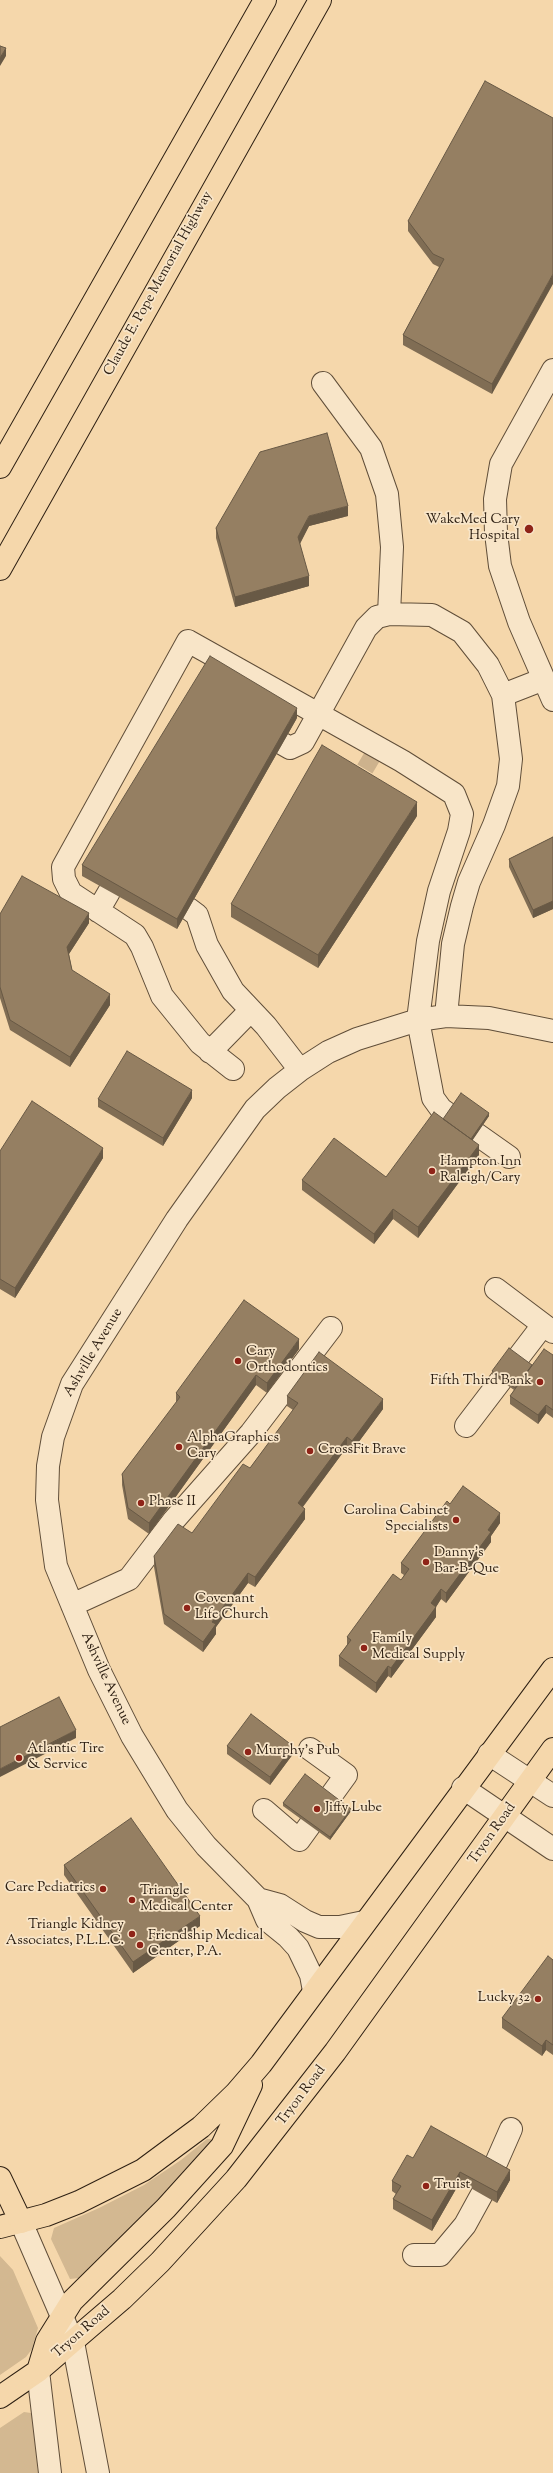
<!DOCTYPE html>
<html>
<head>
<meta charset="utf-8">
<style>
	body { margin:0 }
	canvas { display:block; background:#f5d7ab }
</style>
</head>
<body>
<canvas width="553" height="2473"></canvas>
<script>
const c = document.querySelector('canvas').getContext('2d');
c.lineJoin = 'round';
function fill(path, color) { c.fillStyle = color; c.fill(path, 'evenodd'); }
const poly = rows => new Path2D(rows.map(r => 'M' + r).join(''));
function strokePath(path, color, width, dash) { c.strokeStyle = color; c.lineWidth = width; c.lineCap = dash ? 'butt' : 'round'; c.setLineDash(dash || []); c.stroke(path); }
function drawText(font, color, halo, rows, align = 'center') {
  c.font = font + ' "Sorts Mill Goudy",serif'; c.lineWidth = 3.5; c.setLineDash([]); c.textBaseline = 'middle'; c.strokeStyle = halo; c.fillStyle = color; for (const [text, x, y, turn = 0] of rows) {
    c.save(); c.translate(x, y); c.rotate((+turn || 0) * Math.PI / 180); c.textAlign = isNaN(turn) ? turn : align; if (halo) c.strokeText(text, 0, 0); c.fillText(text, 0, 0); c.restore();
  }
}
fill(poly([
	[207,2139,212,2139,210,2144,135,2226,79,2278,70,2279,51,2239,54,2228,99,2208,144,2185,181,2160],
	[0,2256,13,2270,38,2328,32,2349,26,2357,0,2375],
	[24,2412,31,2413,33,2416,38,2473,0,2473,0,2428]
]), '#d3b891');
strokePath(poly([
	[363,755,378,764]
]), '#cdb28d', 22, [22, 11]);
const minor = poly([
	[553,370,501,464,495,499,496,533,500,566,519,622,553,700],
	[323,383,371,448,387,494,392,547,389,614,432,615,462,632,488,665,503,695,511,759,508,786,494,825,469,882,462,906,453,944,446,1016],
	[503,695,544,679],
	[283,744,290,748,303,742,366,628,377,617,389,614],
	[189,909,197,915,207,945,233,991,266,1026,300,1070],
	[98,911,109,892],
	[210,1052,251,1010],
	[233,1069,200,1043,162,996,142,947,135,935,71,893,64,879,63,867,188,641,402,761,454,794,462,814,459,831,439,891,428,941,418,1020,433,1098,441,1109,509,1157],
	[496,1289,553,1332],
	[466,1426,543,1325],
	[72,1605,129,1579,174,1520,251,1433,331,1328],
	[489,1754,553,1796],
	[463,1788,553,1849],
	[264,1810,299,1840,346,1775,310,1749],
	[258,1899,280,1905,305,1921,319,1927,340,1927,364,1922],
	[314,1991,311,1975,298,1948,288,1937,267,1920,258,1899,206,1846,177,1810,132,1736,99,1670,56,1566,47,1500,48,1466,53,1437,72,1384,177,1219,255,1109,277,1088,300,1070,328,1052,357,1039,418,1020,446,1016,489,1018,553,1031],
	[493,2170,511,2129],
	[21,2222,73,2342,98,2473],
	[414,2255,440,2255,465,2225,482,2194],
	[38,2371,50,2473]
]);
const major = poly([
	[0,2227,46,2215,79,2202,143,2170,201,2127,236,2093,261,2064,553,1669],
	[38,2371,47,2341,72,2301,166,2208,222,2146,251,2085],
	[0,2397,38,2371,122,2299,160,2262,236,2179,335,2052,553,1749]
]);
const highway = poly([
	[0,467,265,0],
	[0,569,320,0],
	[0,2178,21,2222]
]);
strokePath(minor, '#604e39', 24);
strokePath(major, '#2e2013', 24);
strokePath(highway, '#2e2013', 24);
strokePath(minor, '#f8e5c8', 22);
strokePath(major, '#f5d7ab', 22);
strokePath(highway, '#f5d7ab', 22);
fill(poly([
	[553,118,492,394,403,345,403,335,439,267,433,264,408,231,408,221],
	[348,516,309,526,300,544,309,586,235,607,216,538,216,528],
	[297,718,177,929,82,876,82,865],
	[417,816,318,968,231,917,231,904],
	[553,837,553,909,533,918,509,867,509,859],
	[0,914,89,923,69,954,72,970,110,1005,70,1067,10,1030,0,998],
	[192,1098,163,1146,98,1107,98,1099],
	[489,1116,472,1140,479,1155,418,1238,393,1219,374,1244,302,1190,302,1180,386,1177,443,1119],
	[0,1151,103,1158,15,1298,0,1289],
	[299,1349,267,1393,256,1385,149,1534,128,1519,122,1485,122,1474,176,1403,176,1393],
	[553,1355,553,1418,546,1413,538,1424,510,1404,510,1396,514,1390,492,1374,492,1371,532,1365],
	[287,1396,383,1409,352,1451,347,1447,303,1507,305,1519,255,1587,248,1583,216,1627,216,1634,203,1652,164,1624,154,1567,154,1556,192,1533,250,1468,293,1410,287,1406],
	[450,1504,500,1523,491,1536,491,1542,446,1603,441,1599,436,1607,436,1617,391,1678,388,1676,376,1693,339,1666,339,1656,347,1645,347,1637,401,1580,404,1575,401,1573,401,1563],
	[227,1746,293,1754,270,1785,227,1754],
	[283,1803,351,1811,330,1840,283,1806],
	[64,1865,200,1926,133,1973,64,1875],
	[553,1960,553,2055,546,2050,542,2056,502,2028,502,2018],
	[413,2158,510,2180,497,2203,460,2182,432,2231,393,2209,393,2199,396,2194,392,2191,392,2181]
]), '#806d54');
fill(poly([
	[6,48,6,56,0,66,0,58],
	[553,274,553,284,492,394,492,384],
	[348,506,348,516,309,526,298,547,298,537,309,516],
	[309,576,309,586,235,607,235,597],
	[297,708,297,718,177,929,177,919],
	[417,802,417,816,318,968,318,955],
	[553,901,553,909,533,918,533,910],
	[89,913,89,923,67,957,67,947],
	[110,994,110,1005,70,1067,70,1057],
	[192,1090,192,1098,163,1146,163,1138],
	[489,1113,489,1116,468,1147,468,1144],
	[479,1145,479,1155,418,1238,418,1227],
	[103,1148,103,1158,15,1298,15,1288],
	[393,1209,393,1219,374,1244,374,1234],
	[299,1339,299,1349,267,1393,267,1383],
	[256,1375,256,1385,149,1534,149,1523],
	[383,1399,383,1409,352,1451,352,1441],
	[546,1405,546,1413,538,1424,538,1415],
	[347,1437,347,1447,298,1513,298,1503],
	[305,1509,305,1519,255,1587,255,1577],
	[500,1513,500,1523,491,1536,491,1542,446,1603,446,1593,488,1530],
	[248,1573,248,1583,216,1627,216,1634,203,1652,203,1642,212,1622],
	[441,1589,441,1599,436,1607,436,1617,391,1678,391,1668,431,1603],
	[388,1666,388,1676,376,1693,376,1683],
	[76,1730,76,1738,0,1777,0,1769],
	[293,1746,293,1754,270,1785,270,1777],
	[351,1809,351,1811,330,1840,330,1837],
	[200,1916,200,1926,133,1973,133,1962],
	[546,2040,546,2050,542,2056,542,2046],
	[510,2170,510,2180,497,2203,497,2192],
	[460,2172,460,2182,432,2231,432,2220]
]), '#685945');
const building = poly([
	[0,46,6,48,0,58,0,46],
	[485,81,553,118,553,274,492,384,403,335,444,259,433,254,408,221,485,81],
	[327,433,348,506,309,516,298,537,309,576,235,597,216,528,260,452,327,433],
	[210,656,297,708,177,919,82,865,210,656],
	[322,745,417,802,318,955,231,904,322,745],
	[553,837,553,901,533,910,509,859,553,837],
	[22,876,89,913,67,947,72,970,110,994,70,1057,10,1020,0,987,0,914,22,876],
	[127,1051,192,1090,163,1138,98,1099,127,1051],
	[461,1093,489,1113,471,1139,443,1119,461,1093],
	[32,1101,103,1148,15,1288,0,1279,0,1151,32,1101],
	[434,1112,479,1145,418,1227,393,1209,374,1234,302,1180,334,1138,386,1177,434,1112],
	[244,1300,299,1339,267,1383,256,1375,149,1523,128,1508,122,1474,180,1397,176,1393,244,1300],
	[509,1348,532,1365,515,1388,492,1371,509,1348],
	[544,1349,553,1355,553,1410,546,1405,538,1415,510,1396,544,1349],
	[319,1352,383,1399,352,1441,347,1437,298,1503,305,1509,255,1577,248,1573,212,1622,216,1624,203,1642,164,1614,154,1556,178,1524,192,1533,243,1464,250,1468,298,1403,287,1396,319,1352],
	[463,1486,500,1513,488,1530,491,1532,446,1593,441,1589,431,1603,436,1607,391,1668,388,1666,376,1683,339,1656,351,1640,347,1637,393,1574,401,1580,409,1569,401,1563,447,1501,450,1504,463,1486],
	[59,1697,76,1730,0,1769,0,1727,59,1697],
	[251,1714,293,1746,270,1777,227,1746,251,1714],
	[305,1774,351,1809,330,1837,283,1803,305,1774],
	[131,1818,200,1916,133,1962,64,1865,131,1818],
	[548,1956,553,1960,553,2045,546,2040,542,2046,502,2018,548,1956],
	[431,2126,510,2170,497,2192,460,2172,432,2220,393,2199,401,2186,392,2181,407,2155,413,2158,431,2126]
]);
fill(building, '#957f62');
strokePath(building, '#685945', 1);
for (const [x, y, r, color] of [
	[529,529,5,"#8f2418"],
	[432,1171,4,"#8f2418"],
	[238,1361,4,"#8f2418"],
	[540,1382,4,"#8f2418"],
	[179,1447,4,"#8f2418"],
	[310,1451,4,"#8f2418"],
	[141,1503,4,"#8f2418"],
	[456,1520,4,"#8f2418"],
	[426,1562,4,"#8f2418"],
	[187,1608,4,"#8f2418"],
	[364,1648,4,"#8f2418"],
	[248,1752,4,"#8f2418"],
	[19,1758,4,"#8f2418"],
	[317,1809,4,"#8f2418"],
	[103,1889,4,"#8f2418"],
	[132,1900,4,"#8f2418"],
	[132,1934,4,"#8f2418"],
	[140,1945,4,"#8f2418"],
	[538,1999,4,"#8f2418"],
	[426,2186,4,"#8f2418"]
]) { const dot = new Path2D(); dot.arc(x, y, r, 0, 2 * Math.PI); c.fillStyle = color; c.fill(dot); strokePath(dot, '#f8e5c8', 1.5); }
drawText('14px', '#2e2013', '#f8e5c8', [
	["Claude E. Pope Memorial Highway",159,284,-61],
	["Ashville Avenue",94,1353,-59],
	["Ashville Avenue",105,1679,65],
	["Tryon Road",493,1834,-55],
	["Tryon Road",302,2096,-53],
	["Tryon Road",82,2333,-41]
]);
drawText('14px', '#2e2013', '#f8e5c8', [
	["WakeMed Cary",520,521,"right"],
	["Hospital",520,537,"right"],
	["Hampton Inn",440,1163],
	["Raleigh/Cary",440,1179],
	["Cary",246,1353],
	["Orthodontics",246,1369],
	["Fifth Third Bank",532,1382,"right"],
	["AlphaGraphics",187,1439],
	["Cary",187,1455],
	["CrossFit Brave",318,1451],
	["Phase II",149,1503],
	["Carolina Cabinet",448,1512,"right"],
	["Specialists",448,1528,"right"],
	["Danny's",434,1554],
	["Bar-B-Que",434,1570],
	["Covenant",195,1600],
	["Life Church",195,1616],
	["Family",372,1640],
	["Medical Supply",372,1656],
	["Atlantic Tire",27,1750],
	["& Service",27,1766],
	["Murphy's Pub",256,1752],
	["Jiffy Lube",325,1809],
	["Care Pediatrics",95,1889,"right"],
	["Triangle",140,1892],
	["Medical Center",140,1908],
	["Triangle Kidney",124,1926,"right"],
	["Associates, P.L.L.C.",124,1942,"right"],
	["Friendship Medical",148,1937],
	["Center, P.A.",148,1953],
	["Lucky 32",530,1999,"right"],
	["Truist",434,2186]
], 'left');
</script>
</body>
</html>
